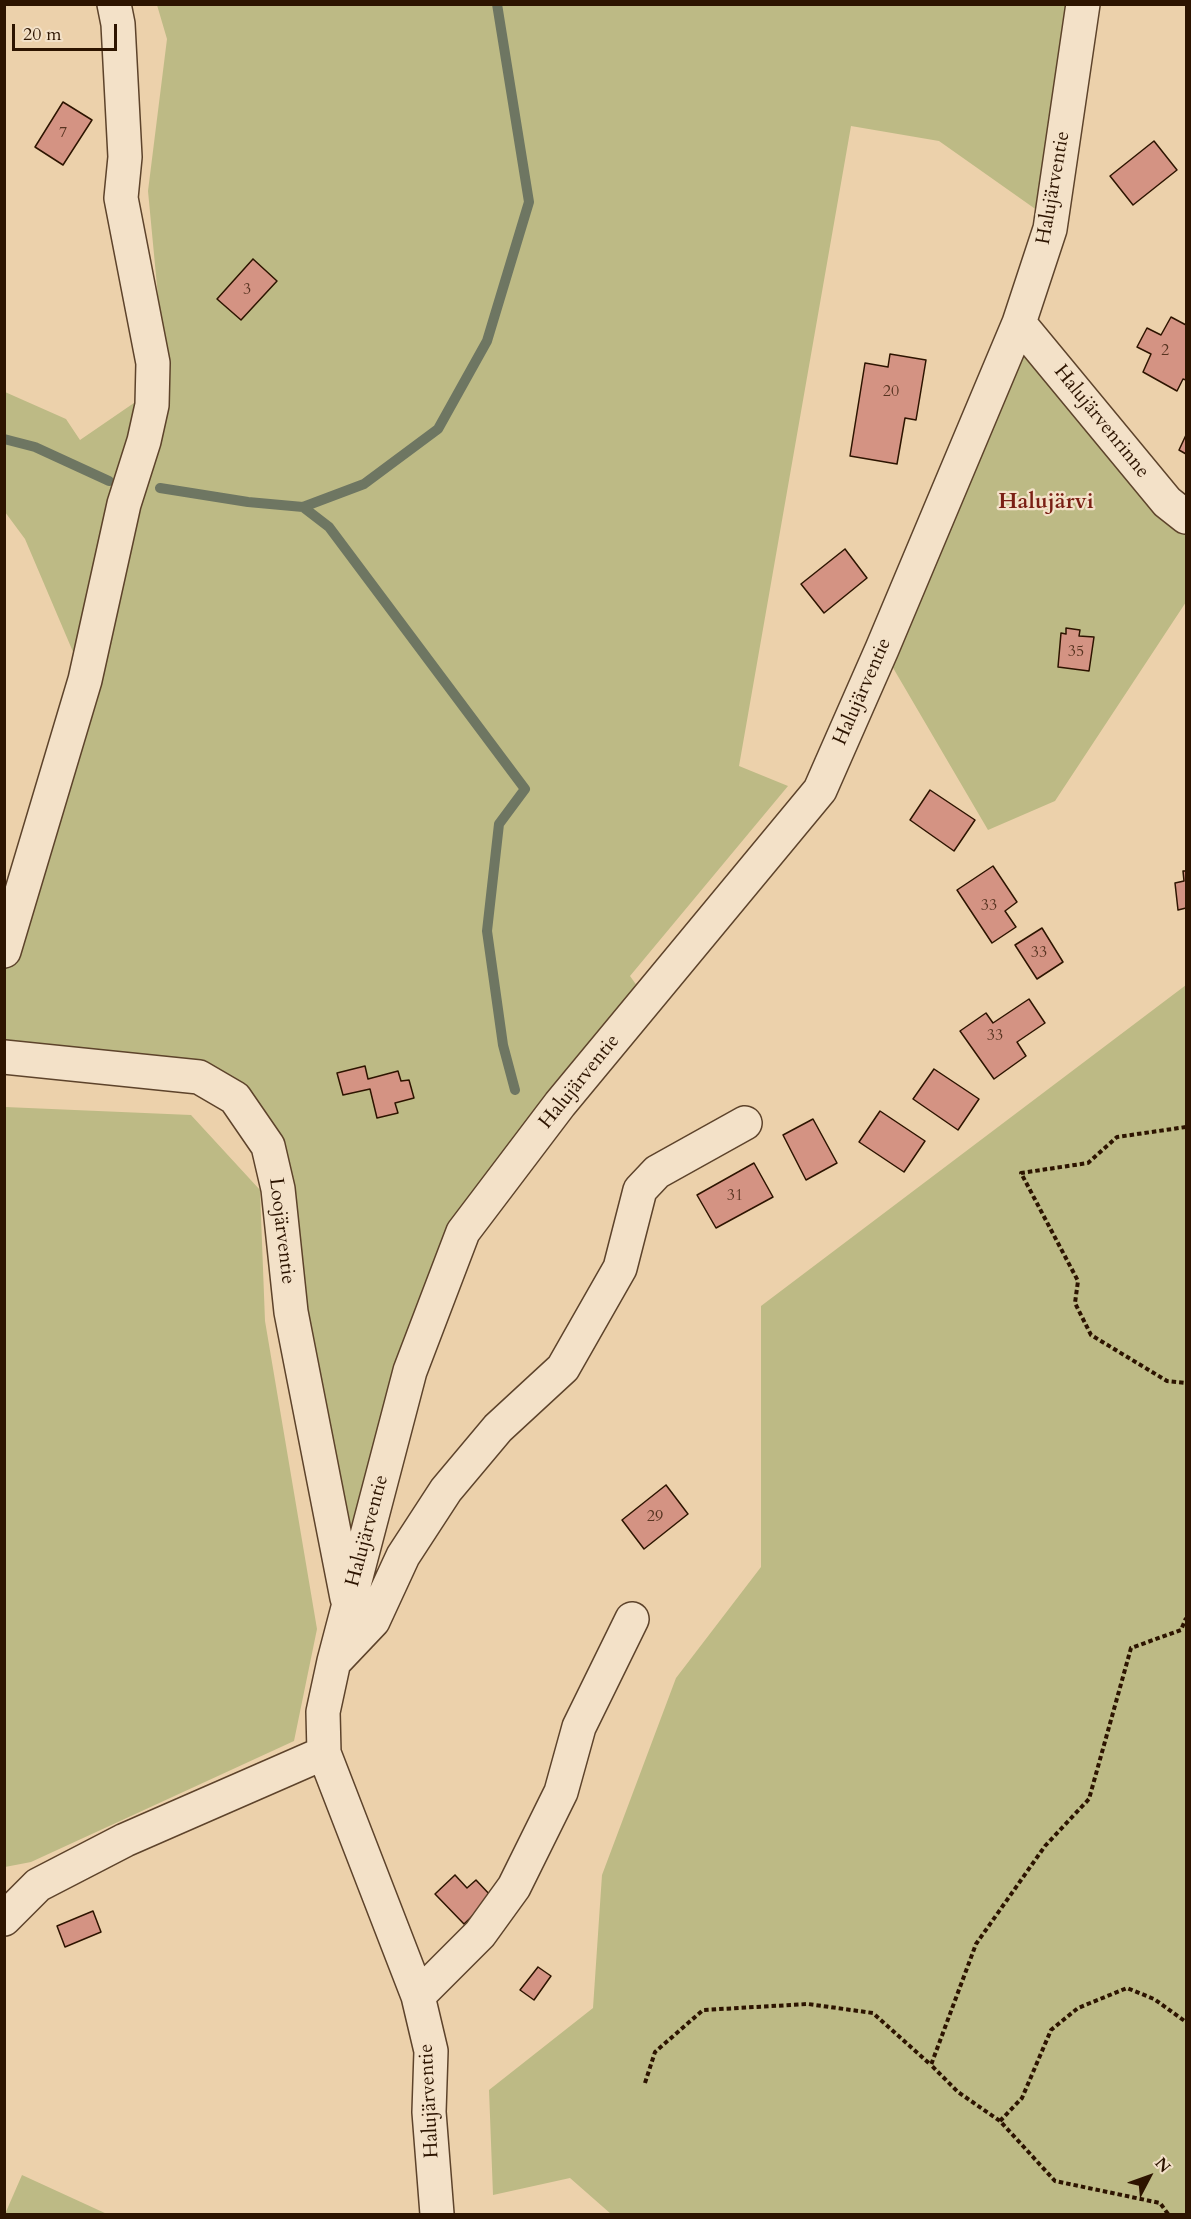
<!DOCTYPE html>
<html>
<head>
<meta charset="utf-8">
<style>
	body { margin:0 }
	#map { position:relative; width:1191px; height:2219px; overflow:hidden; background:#ecd1ab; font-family:Cardo,serif }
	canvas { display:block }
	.frame { position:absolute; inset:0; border:6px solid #2d1400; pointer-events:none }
	.north { position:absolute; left:1119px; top:2147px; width:60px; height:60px; -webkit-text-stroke:4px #f3e1c8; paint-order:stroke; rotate:49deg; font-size:16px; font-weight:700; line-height:24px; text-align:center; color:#2d1400 }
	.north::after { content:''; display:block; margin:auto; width:21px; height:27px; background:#2d1400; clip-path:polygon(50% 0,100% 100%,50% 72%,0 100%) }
	.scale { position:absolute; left:12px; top:24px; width:105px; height:27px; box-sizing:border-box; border:3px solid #2d1400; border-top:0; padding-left:8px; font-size:18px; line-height:21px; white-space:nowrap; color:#2d1400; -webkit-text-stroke:4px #f3e1c8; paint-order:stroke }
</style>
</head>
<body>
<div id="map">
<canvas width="1191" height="2219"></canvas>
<div class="frame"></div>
<div class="north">N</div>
<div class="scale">20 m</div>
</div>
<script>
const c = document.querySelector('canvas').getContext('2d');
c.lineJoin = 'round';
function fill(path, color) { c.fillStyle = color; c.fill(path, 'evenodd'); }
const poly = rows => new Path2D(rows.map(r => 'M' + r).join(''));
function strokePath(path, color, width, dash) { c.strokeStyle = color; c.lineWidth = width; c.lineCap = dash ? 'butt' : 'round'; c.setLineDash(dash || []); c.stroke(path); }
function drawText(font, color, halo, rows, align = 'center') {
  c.font = font + ' Cardo,serif'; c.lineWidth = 4.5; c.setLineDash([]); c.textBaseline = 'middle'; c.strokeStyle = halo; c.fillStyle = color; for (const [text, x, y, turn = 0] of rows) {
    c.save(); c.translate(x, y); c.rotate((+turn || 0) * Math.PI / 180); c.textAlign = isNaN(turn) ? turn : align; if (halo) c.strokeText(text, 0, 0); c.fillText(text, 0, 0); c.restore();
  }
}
fill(poly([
	[157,5,1069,5,1041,213,939,141,851,126,739,766,788,786,630,976,647,1000,463,1232,348,1606,278,1189,235,1098,5,1057,5,951,85,680,25,539,5,512,5,392,66,419,80,440,166,381,148,191,167,39],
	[1019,323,1186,517,1186,602,1055,801,988,830,882,649],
	[1186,985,1186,2214,611,2214,570,2178,493,2195,489,2090,593,2008,602,1875,676,1678,761,1567,761,1306],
	[5,1107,191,1115,260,1190,265,1321,317,1629,294,1741,31,1862,5,1867],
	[22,2175,107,2214,5,2214]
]), '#bdba85');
strokePath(poly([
	[4,439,35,447,109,481],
	[160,488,248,502,303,507,364,484,438,429,487,341,529,202,497,4],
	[303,507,329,527,525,789,499,824,487,931,503,1045,515,1090]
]), '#6e7662', 10);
const building = poly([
	[63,102,92,120,63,165,35,147,63,102],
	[1154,141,1177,170,1133,205,1110,176,1154,141],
	[253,259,277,281,241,320,217,299,253,259],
	[1171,317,1186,325,1186,380,1183,379,1177,391,1143,372,1151,354,1137,347,1147,328,1161,335,1171,317],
	[890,354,926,360,916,420,905,418,897,464,850,456,865,363,888,367,890,354],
	[1186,435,1186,454,1179,450,1186,435],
	[845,549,867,578,824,613,801,584,845,549],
	[1066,628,1080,630,1079,636,1094,637,1089,671,1058,667,1061,633,1066,634,1066,628],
	[930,790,975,820,954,851,910,820,930,790],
	[993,866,1017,902,1005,911,1016,927,992,943,957,890,993,866],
	[1183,871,1186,871,1186,908,1178,910,1175,883,1184,881,1183,871],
	[1042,928,1063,962,1037,979,1015,945,1042,928],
	[1029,999,1045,1023,1017,1042,1026,1056,994,1079,960,1031,986,1013,993,1023,1029,999],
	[365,1066,368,1079,398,1071,401,1081,409,1080,414,1098,395,1103,398,1113,377,1118,370,1089,343,1095,337,1073,365,1066],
	[934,1069,979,1099,958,1130,913,1099,934,1069],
	[880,1111,925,1141,904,1172,859,1142,880,1111],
	[813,1119,837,1163,806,1180,783,1135,813,1119],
	[754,1163,773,1197,716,1228,697,1195,754,1163],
	[666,1485,688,1514,644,1549,622,1520,666,1485],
	[455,1875,467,1888,476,1880,492,1897,464,1924,435,1894,455,1875],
	[93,1911,101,1932,65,1947,57,1926,93,1911],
	[538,1967,551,1976,534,2000,520,1990,538,1967]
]);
fill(building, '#d49383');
strokePath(building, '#2d1400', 1.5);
const minor = poly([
	[1019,323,1167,502,1186,517],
	[4,951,85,680,124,504,144,441,152,405,153,363,121,198,125,157,118,24,114,4],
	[4,1057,199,1077,235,1098,268,1146,278,1189,291,1312,347,1598],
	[336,1660,373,1621,403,1556,446,1490,498,1428,563,1368,620,1268,640,1190,657,1172,745,1123],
	[4,1919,38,1885,125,1840,324,1753],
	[418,1996,480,1934,514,1887,561,1792,579,1727,632,1619],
	[437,2214,429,2112,431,2051,418,1996,324,1753,323,1712,334,1661,410,1371,463,1232,560,1104,820,790,882,649,1019,323,1050,229,1083,4]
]);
strokePath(minor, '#5d432b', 36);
strokePath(poly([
	[1186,1127,1117,1137,1088,1163,1021,1173,1078,1281,1075,1303,1091,1335,1167,1381,1186,1383],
	[645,2083,655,2052,703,2010,808,2004,873,2013,931,2065],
	[1000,2121,1022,2098,1051,2030,1078,2008,1127,1988,1154,1999,1186,2022],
	[1168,2214,1160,2203,1055,2181,1000,2121,958,2092,931,2065,976,1944,1045,1846,1089,1799,1131,1648,1181,1630,1186,1618]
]), '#2d1400', 4, [4.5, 3]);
strokePath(minor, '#f3e1c8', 33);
drawText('16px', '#573421', null, [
	["7",63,133],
	["3",247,290],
	["2",1165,351],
	["20",891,392],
	["35",1076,652],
	["33",989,906],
	["33",1039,953],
	["33",995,1036],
	["31",735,1196],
	["29",655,1517]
]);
drawText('20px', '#2d1400', '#f3e1c8', [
	["Halujärventie",1054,188,-80],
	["Halujärvenrinne",1101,422,51],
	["Halujärventie",863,692,-66],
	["Halujärventie",580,1082,-51],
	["Loojärventie",281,1231,83],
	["Halujärventie",368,1531,-75],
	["Halujärventie",430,2101,-93]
]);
drawText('bold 22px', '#7a1f14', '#f3e1c8', [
	["Halujärvi",1046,503]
]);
</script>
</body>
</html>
